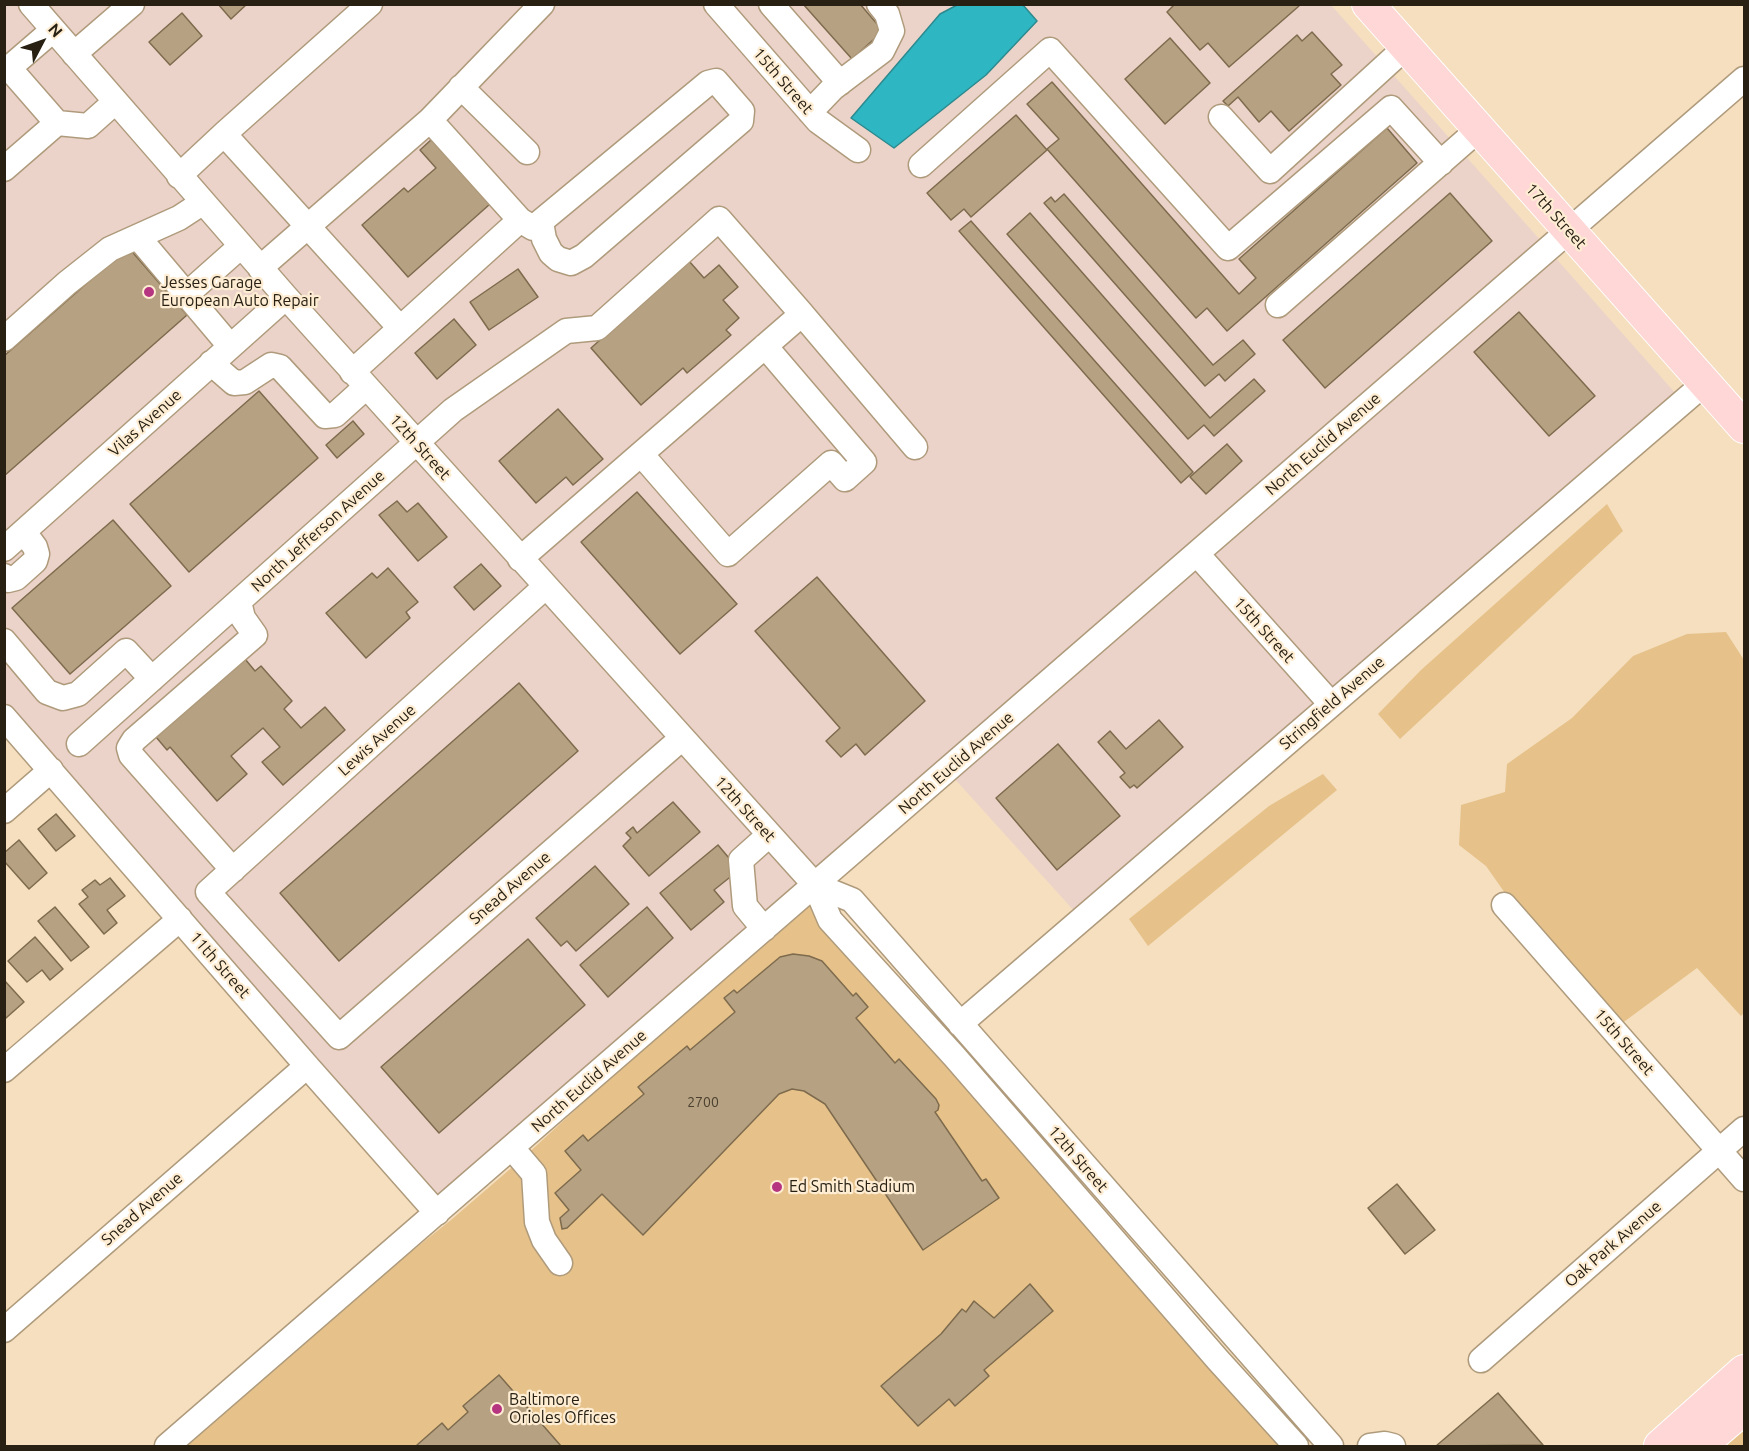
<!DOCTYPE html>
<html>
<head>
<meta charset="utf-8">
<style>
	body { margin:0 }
	#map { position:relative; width:1749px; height:1451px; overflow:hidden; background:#f5dfbf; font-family:Ubuntu,sans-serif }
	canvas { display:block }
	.frame { position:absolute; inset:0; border:6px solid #272013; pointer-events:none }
	.north { position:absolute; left:12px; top:12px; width:60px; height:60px; -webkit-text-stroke:4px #feedd3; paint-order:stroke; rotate:49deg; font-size:16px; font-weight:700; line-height:24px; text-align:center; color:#272013 }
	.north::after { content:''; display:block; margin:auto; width:21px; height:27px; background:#272013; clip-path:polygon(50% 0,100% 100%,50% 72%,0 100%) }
</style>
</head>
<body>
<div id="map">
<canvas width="1749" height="1451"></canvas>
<div class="frame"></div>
<div class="north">N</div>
</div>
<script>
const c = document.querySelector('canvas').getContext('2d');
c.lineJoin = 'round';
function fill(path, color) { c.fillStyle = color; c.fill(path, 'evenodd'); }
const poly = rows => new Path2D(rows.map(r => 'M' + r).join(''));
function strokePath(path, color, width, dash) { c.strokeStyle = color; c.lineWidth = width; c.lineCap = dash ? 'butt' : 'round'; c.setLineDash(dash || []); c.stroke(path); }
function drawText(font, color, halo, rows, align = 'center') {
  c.font = font + ' Ubuntu,sans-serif'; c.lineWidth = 4.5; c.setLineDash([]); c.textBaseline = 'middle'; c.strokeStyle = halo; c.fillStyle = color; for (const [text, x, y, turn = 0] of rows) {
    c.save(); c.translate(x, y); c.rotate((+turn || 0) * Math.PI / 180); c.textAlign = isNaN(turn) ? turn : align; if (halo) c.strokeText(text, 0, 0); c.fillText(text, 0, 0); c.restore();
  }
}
fill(poly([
	[18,4,189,202,5,328,4,5],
	[43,5,119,5,76,42],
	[145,5,703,5,811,127,859,162,870,147,824,114,728,5,959,5,940,14,851,118,894,148,986,75,1037,21,1023,5,1331,5,1542,242,816,873,429,443,458,416,578,332,569,319,448,402,418,431,87,55],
	[200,215,273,297,5,538,4,350,114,256],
	[1553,255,1677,395,1333,692,1209,555],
	[284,310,403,443,67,745,78,757,415,456,533,588,196,892,207,904,544,600,668,739,327,1038,337,1050,680,751,802,885,439,1200,314,1059,5,702,4,560],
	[1195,567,1318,704,1076,913,953,777]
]), '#ebd3c9');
fill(poly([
	[1607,504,1623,531,1400,739,1378,714,1421,670],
	[1726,632,1744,660,1744,1013,1741,1016,1697,968,1621,1024,1505,893,1486,866,1459,845,1461,805,1505,792,1507,764,1572,718,1633,656,1687,634],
	[1323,774,1337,790,1148,946,1129,919,1269,806],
	[811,899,1283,1446,179,1446,339,1309,451,1220,524,1157,674,1019],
	[1744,1419,1744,1446,1713,1446]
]), '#e6c28a');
const water = poly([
	[959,4,1023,5,1037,21,986,75,894,148,851,118,940,14,959,4]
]);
fill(water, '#2eb6c3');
strokePath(water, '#2c898e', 1.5);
const building = poly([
	[218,4,247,4,231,19,218,4],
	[803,4,860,4,883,31,852,59,803,4],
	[1298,4,1299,6,1229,67,1208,43,1200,50,1167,12,1175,4,1298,4],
	[182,13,202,36,170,65,149,42,182,13],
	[1312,32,1342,65,1331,74,1341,85,1289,131,1271,111,1259,122,1238,97,1228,106,1223,101,1297,35,1302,41,1312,32],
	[1170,38,1210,83,1165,124,1125,79,1170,38],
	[1052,82,1239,294,1256,278,1239,259,1387,128,1417,163,1227,331,1207,308,1196,318,1047,149,1059,139,1027,104,1052,82],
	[1016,115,1047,150,971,217,964,209,951,220,927,193,1016,115],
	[432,139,490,204,408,277,362,225,404,188,408,192,436,168,420,150,432,139],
	[1450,193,1492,241,1325,388,1283,340,1450,193],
	[1064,194,1213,365,1243,340,1255,354,1225,381,1219,374,1205,386,1044,203,1051,197,1055,202,1064,194],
	[1030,213,1210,418,1254,379,1265,391,1214,436,1204,425,1188,439,1007,234,1030,213],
	[971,221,1193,472,1181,483,959,231,971,221],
	[128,247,187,315,4,476,4,356,128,247],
	[689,261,704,278,719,265,738,287,723,300,739,318,726,330,731,335,687,373,683,368,641,405,591,348,689,261],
	[518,269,538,297,489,330,470,302,518,269],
	[1519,312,1595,396,1549,436,1474,352,1519,312],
	[454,319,476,345,437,379,415,353,454,319],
	[259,391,318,458,189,572,130,504,259,391],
	[558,409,603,459,573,485,566,477,536,503,499,461,558,409],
	[353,421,364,434,337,458,326,445,353,421],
	[1227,444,1242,461,1206,494,1190,477,1227,444],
	[637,492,737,604,680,654,581,542,637,492],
	[397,501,407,512,418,503,447,537,418,561,379,515,397,501],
	[113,520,171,586,70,674,12,608,113,520],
	[481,564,501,586,474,610,454,587,481,564],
	[388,568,418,602,406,612,410,618,366,658,326,613,372,573,377,578,388,568],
	[817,577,925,701,865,755,856,744,841,757,826,741,840,728,755,631,817,577],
	[245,659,255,671,261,666,292,701,284,709,301,728,325,707,345,730,283,785,262,762,280,747,263,728,231,756,247,774,217,801,170,747,167,750,156,737,245,659],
	[519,683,578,751,339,961,280,893,519,683],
	[1159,720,1183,747,1137,788,1134,785,1130,788,1120,777,1125,773,1098,742,1110,731,1126,749,1159,720],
	[1058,744,1120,816,1057,870,996,798,1058,744],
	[673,802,700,832,649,876,623,846,631,838,626,833,633,827,637,833,673,802],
	[56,814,75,836,56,851,38,829,56,814],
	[19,840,47,873,29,889,4,861,4,853,19,840],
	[718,845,739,870,714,890,724,902,691,930,660,893,718,845],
	[595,866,629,904,576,951,567,941,561,946,536,918,595,866],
	[110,878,125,896,107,910,117,923,104,934,79,904,88,897,82,890,95,880,100,885,110,878],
	[55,907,89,947,71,961,38,921,55,907],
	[647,907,673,938,608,997,580,965,647,907],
	[35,937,63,969,50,980,42,970,27,982,8,961,35,937],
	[528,939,585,1005,439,1133,381,1067,528,939],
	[793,954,809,956,822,961,853,996,856,993,868,1007,856,1018,895,1063,899,1059,936,1099,939,1105,938,1110,935,1112,982,1181,986,1179,999,1198,923,1250,825,1104,804,1091,792,1089,779,1094,643,1235,602,1194,567,1228,562,1229,560,1218,569,1210,555,1193,581,1170,565,1151,583,1135,588,1141,644,1094,638,1087,687,1046,690,1050,735,1012,724,998,734,990,737,993,780,957,793,954],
	[4,980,24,1002,6,1018,4,1016,4,980],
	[1397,1184,1435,1230,1405,1254,1368,1208,1397,1184],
	[1030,1284,1053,1311,984,1370,989,1376,955,1406,949,1399,918,1426,881,1386,941,1334,962,1309,966,1312,974,1301,994,1318,1030,1284],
	[499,1375,561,1446,419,1446,417,1445,442,1423,448,1430,468,1412,463,1406,499,1375],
	[1498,1393,1543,1445,1436,1446,1498,1393]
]);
fill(building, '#b6a283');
strokePath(building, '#7e6b4d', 1.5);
const minor = poly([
	[31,4,286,297,815,885,830,920,954,1056,1218,1360,1296,1446],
	[370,4,224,134,400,328],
	[716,4,818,121,858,150],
	[771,4,840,83],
	[53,30,9,68,57,123],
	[74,54,132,4],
	[461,87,527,152],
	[810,112,833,88,882,51,892,31,887,14,879,4],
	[1221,117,1270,171,1406,47],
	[921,165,1050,50,1228,248,1391,108,1441,163],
	[4,169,57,123,88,126,115,102],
	[179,176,224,134],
	[520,220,533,228,708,83,716,81,742,111,741,121,584,256,571,263,558,259,551,253,544,239,541,222],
	[138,237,230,346],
	[260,268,430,120],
	[187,294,241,246],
	[1278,305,1479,129],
	[4,339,67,283,110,249,179,218,202,203],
	[211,363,234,383,245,382,271,365,280,367,325,416,335,415,366,387],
	[352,372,520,220,430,120,542,4],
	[641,454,728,554,831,463,845,479,864,462,765,346],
	[4,549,286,297],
	[1197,554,1331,704],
	[520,559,802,314,915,447],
	[4,576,8,580,16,578,35,561,37,554,35,547,24,532],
	[545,587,208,892,339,1037,681,739],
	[4,641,47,692,63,698,78,694,126,651,152,679],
	[4,717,307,1066,437,1213],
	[79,744,453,410,566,331,597,328,719,219,802,314],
	[4,811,51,770],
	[233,870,131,755,129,748,134,740,255,635,243,618,239,602],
	[815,885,852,900,1331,1446],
	[1504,905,1744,1179],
	[764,929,745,906,741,860,769,835],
	[960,1024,1705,383],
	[4,1070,180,919],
	[512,1148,534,1174,537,1222,544,1240,560,1263],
	[4,1330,307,1066],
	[1481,1360,1744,1129],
	[167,1446,1744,79],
	[1370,1446,1385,1444,1393,1446]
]);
const major = poly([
	[1368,4,1744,427],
	[1660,1446,1744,1371],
	[1700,1446,1744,1408]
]);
strokePath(minor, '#af9b7c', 27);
strokePath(major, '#fff', 34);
strokePath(minor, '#fff', 24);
strokePath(major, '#fed7d6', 32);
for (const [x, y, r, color] of [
	[149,292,6,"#b53581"],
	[777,1187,6,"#b53581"],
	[497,1409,6,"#b53581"]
]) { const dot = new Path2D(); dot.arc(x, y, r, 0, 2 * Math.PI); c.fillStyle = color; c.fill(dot); strokePath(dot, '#feedd3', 2); }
drawText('14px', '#4b402f', null, [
	["2700",703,1102]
]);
drawText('16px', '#272013', '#feedd3', [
	["15th Street",783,81,49],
	["17th Street",1556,216,48],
	["Vilas Avenue",145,423,-42],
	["North Euclid Avenue",1323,444,-41],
	["12th Street",420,447,48],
	["North Jefferson Avenue",318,531,-42],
	["15th Street",1264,630,48],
	["Stringfield Avenue",1332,703,-41],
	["Lewis Avenue",377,740,-42],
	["North Euclid Avenue",956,763,-41],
	["12th Street",745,809,48],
	["Snead Avenue",510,888,-41],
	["11th Street",220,965,49],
	["15th Street",1624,1042,49],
	["North Euclid Avenue",589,1081,-41],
	["12th Street",1078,1159,49],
	["Snead Avenue",142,1209,-41],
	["Oak Park Avenue",1613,1244,-41]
]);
drawText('16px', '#272013', '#feedd3', [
	["Jesses Garage",161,283],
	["European Auto Repair",161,301],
	["Ed Smith Stadium",789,1187],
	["Baltimore",509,1400],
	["Orioles Offices",509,1418]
], 'left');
</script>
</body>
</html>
